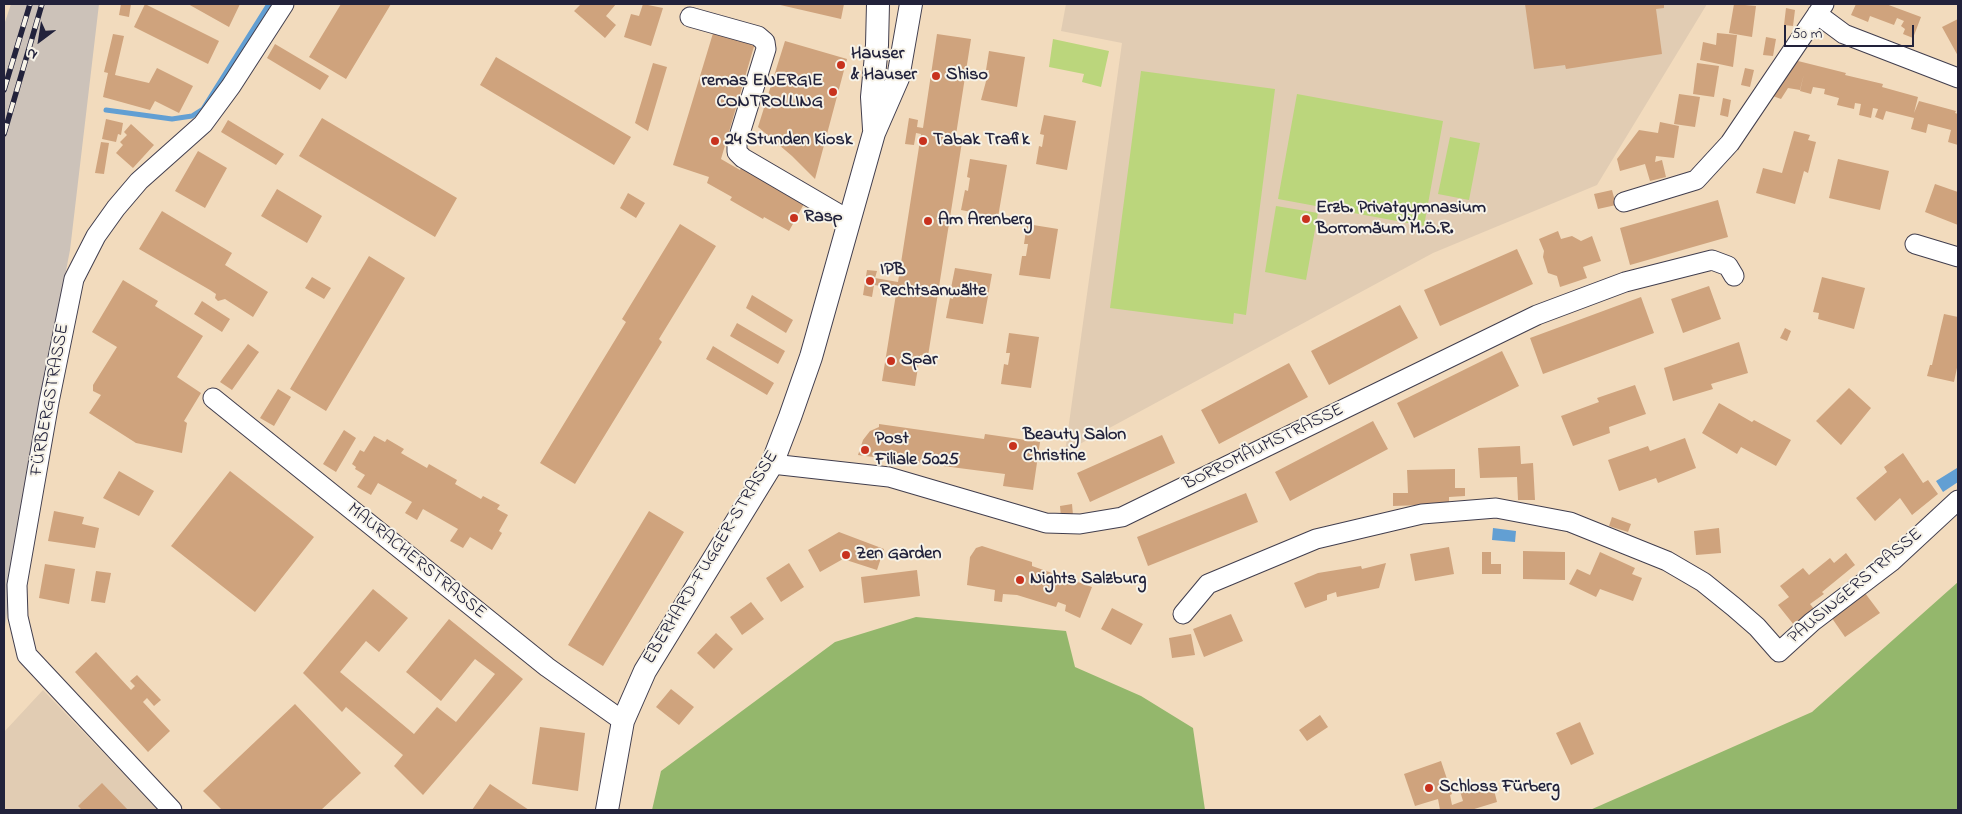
<!DOCTYPE html>
<html>
<head>
<meta charset="utf-8">
<style>
	body { margin:0 }
	#map { position:relative; width:1962px; height:814px; overflow:hidden; background:#f2dbbd; font-family:"Indie Flower",sans-serif }
	canvas { display:block }
	.frame { position:absolute; inset:0; border:5px solid #22223b; pointer-events:none }
	.north { position:absolute; left:15px; top:15px; width:50px; height:50px; -webkit-text-stroke:4px #f7f3e8; paint-order:stroke; rotate:211deg; font-size:14px; font-weight:700; line-height:20px; text-align:center; color:#22223b }
	.north::after { content:''; display:block; margin:auto; width:18px; height:22px; background:#22223b; clip-path:polygon(50% 0,100% 100%,50% 72%,0 100%) }
	.scale { position:absolute; left:1784px; top:25px; width:130px; height:22px; box-sizing:border-box; border:2px solid #22223b; border-top:0; padding-left:6px; font-size:15px; line-height:18px; white-space:nowrap; color:#22223b; -webkit-text-stroke:4px #f7f3e8; paint-order:stroke }
</style>
</head>
<body>
<div id="map">
<canvas width="1962" height="814"></canvas>
<div class="frame"></div>
<div class="north">N</div>
<div class="scale">50 m</div>
</div>
<script>
const c = document.querySelector('canvas').getContext('2d');
c.lineJoin = 'round';
function fill(path, color) { c.fillStyle = color; c.fill(path, 'evenodd'); }
const poly = rows => new Path2D(rows.map(r => 'M' + r).join(''));
function strokePath(path, color, width, dash) { c.strokeStyle = color; c.lineWidth = width; c.lineCap = dash ? 'butt' : 'round'; c.setLineDash(dash || []); c.stroke(path); }
function drawText(font, color, halo, rows, align = 'center') {
  c.font = font + ' "Indie Flower",sans-serif'; c.lineWidth = 4; c.setLineDash([]); c.textBaseline = 'middle'; c.strokeStyle = halo; c.fillStyle = color; for (const [text, x, y, turn = 0] of rows) {
    c.save(); c.translate(x, y); c.rotate((+turn || 0) * Math.PI / 180); c.textAlign = isNaN(turn) ? turn : align; if (halo) c.strokeText(text, 0, 0); c.fillText(text, 0, 0); c.restore();
  }
}
fill(poly([
	[1066,4,1707,4,1597,185,1433,253,1065,452,1122,43,1061,31],
	[43,690,158,810,4,810,4,732]
]), '#e1ccb3');
fill(poly([
	[11,4,99,4,70,250,32,447,4,633,4,25]
]), '#ccc2b9');
fill(poly([
	[1053,39,1109,51,1101,87,1082,82,1084,74,1049,67],
	[1141,71,1275,89,1246,315,1234,313,1233,324,1110,308],
	[1297,94,1443,121,1424,226,1278,199],
	[1450,137,1480,143,1469,200,1438,194],
	[1276,206,1318,213,1306,280,1265,272]
]), '#bbd67c');
fill(poly([
	[1958,582,1958,810,1590,810,1812,712],
	[916,617,1066,631,1075,667,1141,696,1193,728,1205,810,652,810,661,771,835,642]
]), '#94b76c');
fill(poly([
	[1957,468,1958,482,1943,492,1936,481],
	[1493,528,1516,531,1515,542,1492,540]
]), '#629fd3');
strokePath(poly([
	[106,110,172,119,192,116,203,109,269,4]
]), '#629fd3', 5);
fill(poly([
	[121,4,131,4,129,17,119,15],
	[145,4,219,41,208,64,134,27],
	[188,4,240,4,229,27],
	[341,4,391,4,346,79,309,57],
	[581,4,616,4,606,16,616,25,605,38,574,11],
	[643,4,663,8,651,46,624,37,631,14,639,16],
	[776,4,844,4,841,19],
	[1525,4,1664,4,1664,8,1656,9,1662,54,1566,69,1565,65,1534,69],
	[1734,4,1756,6,1752,37,1729,33],
	[1856,4,1886,4,1921,17,1913,38,1903,34,1905,29,1901,26,1904,21,1897,18,1894,25,1870,16,1868,22,1851,15],
	[1786,8,1795,10,1793,26,1784,25],
	[1958,19,1958,56,1942,27],
	[714,30,755,43,721,159,740,170,743,165,805,202,789,231,764,217,763,219,730,200,732,197,707,183,709,177,673,165],
	[1717,33,1737,35,1733,67,1700,60,1703,42,1716,45],
	[113,34,124,36,115,75,149,83,157,68,193,86,179,113,155,101,150,110,103,97,108,73,104,72],
	[937,34,971,39,955,141,962,142,928,356,920,355,915,386,882,381,897,288,874,285,872,297,863,295,867,270,877,271,875,278,898,282,921,134,916,133,914,145,905,144,909,118,918,120,917,127,923,128],
	[1766,37,1776,39,1773,56,1763,55],
	[785,41,847,59,815,179,792,156,758,127],
	[275,44,329,76,320,90,267,58],
	[989,51,1025,57,1017,107,981,100,989,70,986,70],
	[496,57,631,137,614,165,480,85],
	[1794,60,1846,73,1845,75,1883,84,1882,87,1918,97,1914,113,1919,101,1956,111,1955,113,1958,114,1958,145,1948,142,1951,130,1928,124,1926,133,1911,129,1914,118,1886,111,1883,120,1875,117,1878,109,1873,108,1871,118,1859,115,1861,104,1855,103,1854,109,1837,105,1839,98,1824,94,1825,89,1813,87,1811,94,1800,91,1804,74,1800,90,1788,88,1781,99,1770,95],
	[653,63,667,67,648,131,635,123],
	[1697,63,1719,66,1714,97,1693,94],
	[1745,68,1754,70,1750,87,1741,85],
	[1679,94,1700,97,1695,127,1674,124],
	[1723,98,1731,100,1728,117,1720,115],
	[1044,115,1076,121,1067,170,1036,164,1039,146,1042,147,1044,135,1040,134],
	[322,118,457,198,435,237,299,156],
	[106,119,123,123,121,135,118,134,116,142,102,139],
	[228,120,284,154,276,165,221,132],
	[1660,122,1679,126,1674,158,1656,156,1655,162,1662,160,1666,177,1650,181,1645,164,1620,171,1617,159,1639,130,1658,133],
	[131,124,154,145,133,168,116,153,123,145,120,142,127,135,124,132],
	[1794,131,1810,135,1808,140,1816,142,1808,173,1804,171,1795,204,1756,193,1763,168,1782,173],
	[101,142,109,143,104,174,95,173],
	[198,151,227,168,205,208,175,191],
	[970,159,1007,165,998,217,961,210,965,190,968,191,970,178,967,177],
	[1838,159,1889,171,1880,210,1829,198],
	[1935,184,1958,192,1958,225,1925,212],
	[277,189,322,216,307,243,261,216],
	[1612,190,1616,205,1598,209,1594,194],
	[628,193,645,203,636,218,620,208],
	[1718,200,1728,237,1630,265,1620,228],
	[162,211,232,253,225,265,268,292,253,317,225,299,218,301,215,298,216,294,210,290,139,249],
	[680,224,716,246,659,339,662,342,575,484,540,463,626,322,622,319],
	[1027,224,1058,229,1050,279,1019,275,1022,256,1026,256,1028,244,1024,244],
	[1558,231,1561,239,1572,236,1581,241,1592,236,1601,261,1583,267,1587,278,1560,287,1557,276,1548,273,1543,257,1544,251,1539,239],
	[1517,249,1533,284,1440,326,1424,290],
	[369,256,405,278,326,411,290,389],
	[955,268,992,274,983,324,946,318,950,298,953,299,954,288,951,288],
	[312,277,331,288,324,299,305,288],
	[1822,277,1865,288,1854,329,1818,319,1819,313,1813,312],
	[123,280,158,301,155,306,203,336,177,377,201,393,184,421,187,423,182,453,136,443,89,413,101,395,93,391,93,385,117,347,92,332],
	[1709,286,1721,319,1683,333,1671,299],
	[752,295,793,320,786,333,746,308],
	[1641,297,1654,333,1543,374,1530,338],
	[202,301,230,319,222,332,194,314],
	[1400,305,1418,338,1329,385,1311,351],
	[1944,314,1958,317,1958,363,1954,382,1927,376,1930,365,1932,365],
	[737,323,785,351,778,364,730,336],
	[1785,328,1791,331,1787,341,1780,338],
	[1009,333,1039,337,1031,388,1001,384,1004,364,1008,365,1010,353,1006,353],
	[1739,342,1748,373,1711,384,1713,389,1673,401,1664,368],
	[248,344,259,352,232,390,220,382],
	[713,346,774,383,767,395,706,359],
	[1502,351,1519,386,1414,438,1397,403],
	[1289,363,1308,397,1219,444,1201,410],
	[1635,385,1646,414,1609,427,1610,433,1573,446,1561,416,1599,402,1597,398],
	[1849,388,1871,408,1841,445,1816,421],
	[278,389,291,397,274,426,260,418],
	[1719,403,1752,422,1754,420,1791,440,1776,466,1741,447,1737,454,1702,433],
	[1373,421,1388,449,1290,501,1275,472],
	[879,424,984,439,985,434,1040,442,1033,490,1003,486,1005,474,858,455,863,440,870,431,879,427],
	[344,430,356,438,336,472,323,464],
	[1162,435,1175,463,1090,502,1077,473],
	[374,436,385,442,387,439,404,449,401,453,427,468,429,464,457,480,455,484,481,499,483,496,500,505,497,509,508,515,499,531,502,533,492,550,470,537,463,548,450,541,458,529,423,509,417,520,405,513,412,502,378,483,371,495,357,487,365,475,355,469,356,467,352,464,360,450,364,452],
	[1685,438,1696,468,1658,483,1656,478,1619,491,1608,460,1648,446,1650,451],
	[1520,446,1521,464,1533,463,1535,500,1518,500,1517,477,1480,478,1478,448],
	[1903,453,1923,483,1928,480,1938,494,1912,515,1900,498,1875,521,1856,498,1887,472,1884,467],
	[1455,469,1455,488,1465,488,1465,496,1449,497,1449,504,1393,506,1393,493,1408,493,1407,470],
	[119,471,154,491,139,516,103,498],
	[230,471,314,537,255,612,171,546],
	[1246,493,1258,522,1148,566,1137,537],
	[1072,504,1073,515,1061,517,1060,506],
	[54,511,84,517,82,524,99,528,95,548,48,541],
	[649,511,684,532,603,666,568,645],
	[1612,517,1631,524,1628,532,1609,526],
	[1719,528,1721,553,1696,555,1694,531],
	[839,532,884,549,877,570,843,559,820,572,808,550],
	[982,546,1032,562,1032,566,1092,587,1080,618,1065,611,1066,605,1058,602,1056,607,1017,595,1003,594,1002,602,994,601,995,590,967,585,970,557,976,548],
	[1449,547,1454,574,1415,581,1410,554],
	[1523,551,1565,552,1565,580,1523,579],
	[1482,552,1491,552,1491,564,1501,564,1501,574,1482,574],
	[1600,552,1635,568,1632,574,1642,578,1633,601,1600,589,1596,597,1569,584,1577,569,1590,575],
	[1846,553,1855,565,1822,592,1824,594,1810,604,1814,609,1794,625,1778,605,1789,597,1780,586,1803,568,1809,575,1830,558,1834,563],
	[789,563,804,587,781,602,766,578],
	[1386,563,1379,588,1337,597,1336,592,1327,595,1327,600,1305,608,1294,583,1318,573,1361,566,1362,569],
	[45,564,75,569,69,604,39,598],
	[917,570,920,596,864,603,861,577],
	[96,571,111,573,105,603,91,601],
	[373,589,408,618,379,652,366,641,340,672,414,734,437,707,456,722,495,674,475,659,441,701,406,672,449,619,523,679,423,795,394,766,403,755,346,707,342,712,303,673],
	[1862,589,1880,613,1845,637,1829,614],
	[751,602,764,619,742,635,730,617],
	[1112,608,1143,624,1131,645,1101,629],
	[1231,614,1243,641,1204,657,1193,629],
	[716,633,733,649,714,669,697,653],
	[1191,634,1195,655,1172,658,1169,638],
	[96,652,131,690,135,686,130,681,137,675,161,700,154,706,147,698,143,702,170,731,148,752,75,672],
	[671,689,694,707,679,725,656,707],
	[295,704,361,773,321,810,222,810,203,791],
	[1320,715,1328,727,1307,741,1299,730],
	[1580,722,1594,754,1571,765,1556,733],
	[540,727,585,733,578,791,532,784],
	[1441,761,1452,794,1450,795,1452,805,1463,801,1460,791,1492,782,1497,802,1471,810,1440,810,1438,799,1415,806,1404,774],
	[102,783,128,810,82,810,78,806],
	[490,784,529,810,472,810]
]), '#cfa37d');
const minor = poly([
	[1817,14,1844,34,1958,78],
	[690,17,758,36,765,42,766,49,737,143,737,152,743,158,849,220],
	[1624,202,1696,180,1730,143,1824,4],
	[1915,244,1958,257],
	[213,398,547,667,623,721],
	[772,464,889,477,1046,523,1080,524,1122,517,1537,315,1625,282,1712,260,1728,266,1734,276],
	[1183,614,1208,584,1316,539,1422,514,1496,508,1570,522,1667,561,1703,582,1734,607,1757,627,1779,652,1812,622,1891,562,1958,500],
	[172,810,27,655,18,617,17,585,49,402,74,279,96,236,116,208,139,181,203,124,231,86,284,4]
]);
const major = poly([
	[874,129,872,97,877,45,878,4],
	[607,810,623,721,645,671,772,464,790,417,811,357,874,133,898,78,911,4]
]);
strokePath(minor, '#413e4e', 21);
strokePath(major, '#413e4e', 24);
strokePath(minor, '#fff', 19);
strokePath(major, '#fff', 22);
const rail = poly([
	[4,90,30,4],
	[4,134,42,4]
]);
strokePath(rail, '#22223b', 5.5);
strokePath(rail, '#f7f3e8', 4, [11]);
for (const [x, y, r, color] of [
	[841,65,5,"#c8321e"],
	[936,76,5,"#c8321e"],
	[833,92,5,"#c8321e"],
	[715,141,5,"#c8321e"],
	[923,141,5,"#c8321e"],
	[794,218,5,"#c8321e"],
	[1306,219,5,"#c8321e"],
	[928,221,5,"#c8321e"],
	[870,281,5,"#c8321e"],
	[891,361,5,"#c8321e"],
	[1013,446,5,"#c8321e"],
	[865,450,5,"#c8321e"],
	[846,555,5,"#c8321e"],
	[1020,580,5,"#c8321e"],
	[1429,788,5,"#c8321e"]
]) { const dot = new Path2D(); dot.arc(x, y, r, 0, 2 * Math.PI); c.fillStyle = color; c.fill(dot); strokePath(dot, '#f7f3e8', 2); }
drawText('bold 18px', '#22223b', '#f7f3e8', [
	["Hauser",851,55],
	["& Hauser",851,76],
	["Shiso",946,76],
	["remas ENERGIE",823,82,"right"],
	["CONTROLLING",823,103,"right"],
	["24 Stunden Kiosk",725,141],
	["Tabak Trafik",933,141],
	["Erzb. Privatgymnasium",1316,209],
	["Borromäum M.Ö.R.",1316,230],
	["Rasp",804,218],
	["Am Arenberg",938,221],
	["IPB",880,271],
	["Rechtsanwälte",880,292],
	["Spar",901,361],
	["Beauty Salon",1023,436],
	["Christine",1023,457],
	["Post",875,440],
	["Filiale 5025",875,461],
	["Zen Garden",856,555],
	["Nights Salzburg",1030,580],
	["Schloss Fürberg",1439,788]
], 'left');
drawText('18px', '#22223b', '#f7f3e8', [
	["FÜRBERGSTRASSE",51,400,-80],
	["BORROMÄUMSTRASSE",1264,448,-26],
	["EBERHARD-FUGGER-STRASSE",712,558,-59],
	["MAURACHERSTRASSE",416,562,39],
	["PAUSINGERSTRASSE",1856,587,-40]
]);
</script>
</body>
</html>
